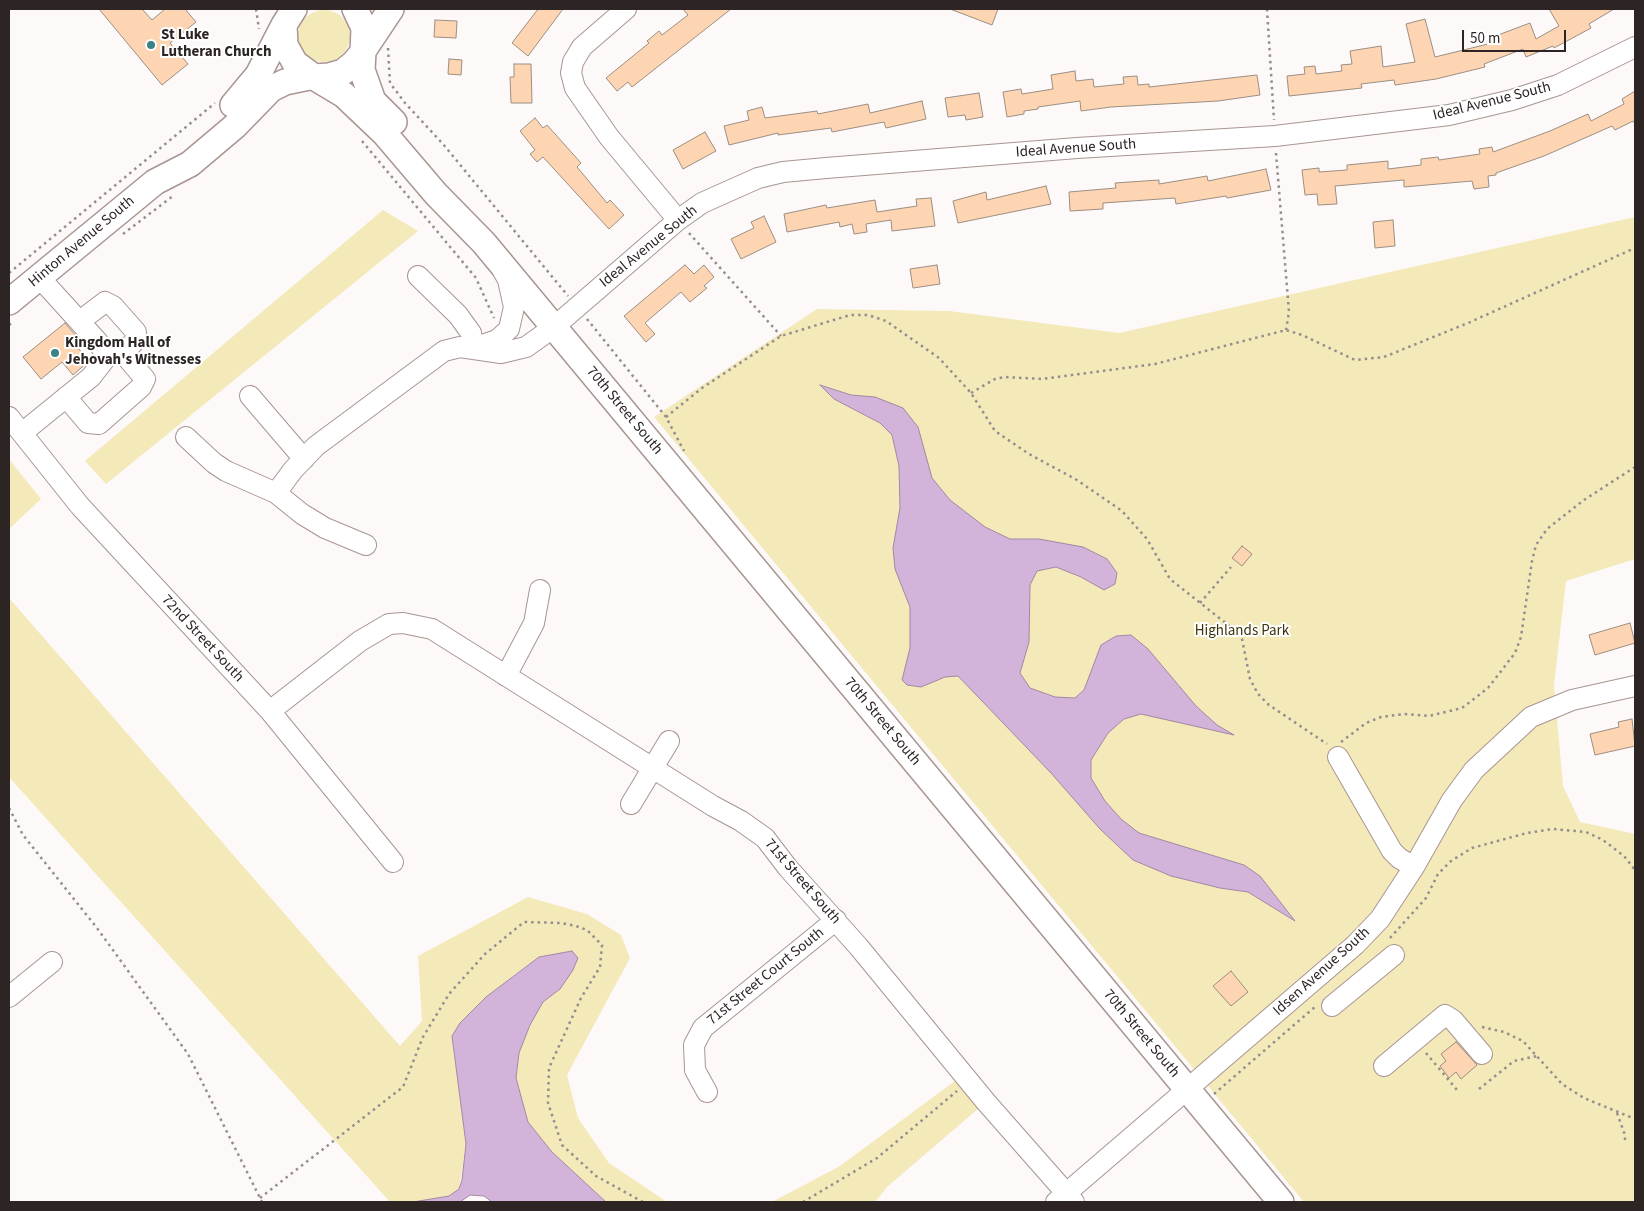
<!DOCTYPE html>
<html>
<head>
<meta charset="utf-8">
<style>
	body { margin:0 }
	#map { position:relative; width:1644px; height:1211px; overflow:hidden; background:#fdf9f9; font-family:"Source Sans 3",sans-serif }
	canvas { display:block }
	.frame { position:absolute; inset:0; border:10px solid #2d2524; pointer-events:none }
	.scale { position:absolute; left:1462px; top:30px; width:104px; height:22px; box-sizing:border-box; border:2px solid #2d2524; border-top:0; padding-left:6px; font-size:15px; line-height:18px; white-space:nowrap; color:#2d2524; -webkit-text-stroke:4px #fff; paint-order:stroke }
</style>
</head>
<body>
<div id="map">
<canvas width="1644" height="1211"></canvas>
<div class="frame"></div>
<div class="scale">50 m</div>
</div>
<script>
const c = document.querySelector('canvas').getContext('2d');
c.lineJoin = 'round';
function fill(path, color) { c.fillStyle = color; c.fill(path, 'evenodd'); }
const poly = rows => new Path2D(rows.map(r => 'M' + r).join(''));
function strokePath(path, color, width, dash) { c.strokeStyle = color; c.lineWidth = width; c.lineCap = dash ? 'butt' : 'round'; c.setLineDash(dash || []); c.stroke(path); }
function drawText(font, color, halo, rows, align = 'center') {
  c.font = font + ' "Source Sans 3",sans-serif'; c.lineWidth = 4; c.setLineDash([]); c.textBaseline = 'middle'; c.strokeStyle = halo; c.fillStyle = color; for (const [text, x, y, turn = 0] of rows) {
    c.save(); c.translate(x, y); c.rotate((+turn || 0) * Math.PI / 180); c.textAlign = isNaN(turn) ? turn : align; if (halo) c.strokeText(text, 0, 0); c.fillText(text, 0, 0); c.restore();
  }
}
fill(poly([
	'298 36a26 26 0 1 1 52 0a26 26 0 1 1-52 0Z',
	[383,210,418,231,106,484,85,461],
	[1635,217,1635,559,1566,581,1554,685,1563,786,1580,822,1635,834,1635,1202,1304,1202,654,417,817,309,949,311,1119,333],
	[9,459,41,499,9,529],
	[9,598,400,1046,422,1021,418,956,528,897,587,914,621,935,630,958,567,1075,578,1118,609,1163,667,1202,606,1202,552,1152,528,1122,516,1078,519,1053,530,1025,543,1002,560,989,572,951,539,957,514,975,452,1036,466,1144,459,1189,449,1197,413,1202,390,1202,9,777],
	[963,1075,986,1102,887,1187,875,1202,772,1202,840,1166]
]), '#f4e9b9');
const water = poly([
	[820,385,851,395,875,397,903,408,918,427,932,478,950,500,985,527,1010,539,1039,539,1083,547,1107,559,1117,573,1115,584,1104,590,1081,577,1056,567,1037,571,1030,585,1029,642,1020,673,1030,688,1055,697,1075,698,1084,690,1101,645,1116,636,1131,635,1148,649,1196,706,1217,725,1234,735,1141,714,1124,719,1108,733,1091,760,1091,778,1105,801,1121,819,1139,833,1244,865,1260,876,1295,921,1248,892,1220,888,1171,876,1133,860,1100,829,1051,773,958,676,945,677,921,687,907,685,902,680,910,648,910,607,895,569,893,548,900,508,899,466,892,435,880,423,834,399,820,385],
	[572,951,578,958,573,970,560,989,543,1002,530,1025,519,1053,516,1078,528,1122,552,1152,606,1202,492,1202,484,1196,470,1195,460,1202,413,1202,449,1196,459,1189,462,1180,466,1144,452,1036,460,1023,486,997,539,957,572,951]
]);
fill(water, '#d4b3da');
strokePath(water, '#a288a3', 1);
const building = poly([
	[99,9,142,9,152,20,165,9,185,9,196,22,170,43,188,64,162,85,99,9],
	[538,9,563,9,528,56,512,43,538,9],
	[683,9,731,9,632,87,628,82,617,91,606,78,649,43,647,41,659,31,662,35,688,15,683,9],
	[950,9,998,9,992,25,950,9],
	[1549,9,1614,9,1589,24,1591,28,1554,48,1553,46,1526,57,1523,49,1484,64,1485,67,1436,79,1395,85,1394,80,1361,84,1362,88,1289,96,1287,76,1305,74,1304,67,1315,66,1316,74,1342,71,1341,65,1352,64,1350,51,1381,46,1383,67,1415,62,1406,24,1425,19,1435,57,1492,43,1490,38,1530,23,1536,39,1559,26,1549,9],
	[435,20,457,21,456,38,434,37,435,20],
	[449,59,462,60,461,75,448,74,449,59],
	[514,64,531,64,532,103,511,103,510,77,514,77,514,64],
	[1075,71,1076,81,1093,79,1094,87,1124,84,1123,77,1137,76,1138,85,1149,84,1149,87,1257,75,1260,95,1218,101,1111,107,1081,111,1080,101,1038,107,1038,109,1024,111,1024,114,1007,117,1003,92,1021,89,1022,94,1053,89,1051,75,1075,71],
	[1635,91,1635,124,1633,121,1615,130,1612,126,1544,156,1496,173,1496,175,1488,176,1489,187,1474,189,1472,181,1404,187,1404,180,1335,186,1337,204,1318,205,1317,194,1305,195,1302,170,1319,168,1319,172,1347,170,1347,165,1388,161,1388,169,1421,165,1421,159,1438,157,1439,160,1480,154,1479,149,1492,147,1493,152,1550,131,1588,114,1591,121,1624,104,1622,99,1635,91],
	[979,93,983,117,966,120,965,115,948,117,945,98,979,93],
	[922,101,926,119,886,128,884,122,832,132,831,128,778,135,778,133,729,145,724,126,749,120,747,111,762,107,765,118,817,111,818,114,868,104,870,113,922,101],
	[535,118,543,128,547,125,581,163,577,167,607,203,610,200,624,215,609,229,543,157,537,162,530,154,535,150,520,131,535,118],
	[705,132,716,151,683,169,673,150,705,132],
	[1266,169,1271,190,1227,198,1226,196,1176,204,1175,198,1103,203,1103,209,1070,211,1069,192,1116,188,1115,183,1159,180,1159,184,1207,176,1208,181,1266,169],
	[1046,186,1051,204,958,223,953,201,986,192,987,200,1046,186],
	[931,198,935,226,892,231,891,220,866,224,867,232,854,234,852,224,840,227,839,222,787,232,784,214,826,205,827,208,875,200,877,212,917,206,916,199,931,198],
	[764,216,776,242,741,259,731,239,754,228,751,222,764,216],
	[1393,220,1395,246,1375,248,1373,222,1393,220],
	[685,265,694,274,704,265,714,277,704,286,707,288,690,302,681,292,645,323,655,334,646,342,624,316,685,265],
	[937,265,940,284,913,288,910,269,937,265],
	[65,323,83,344,78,348,89,361,73,375,62,362,41,379,23,357,65,323],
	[1242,546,1252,554,1242,566,1232,558,1242,546],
	[1630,623,1635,643,1595,655,1589,635,1630,623],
	[1632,719,1635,746,1595,755,1590,734,1619,727,1618,722,1632,719],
	[1231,971,1248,992,1231,1006,1213,986,1231,971],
	[1456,1042,1477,1065,1461,1079,1456,1072,1449,1078,1440,1066,1446,1061,1441,1054,1456,1042]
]);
fill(building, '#fed5b2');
strokePath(building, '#9b8e82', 1);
const minor = poly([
	[626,9,582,47,573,62,571,73,575,88,609,137,678,220],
	[418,276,458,315,471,333,474,348,497,340,509,329,514,307,508,280,503,271],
	[80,321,105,302,113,306,136,332,135,341,123,353],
	[250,396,304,459],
	[66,397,88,423,99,424,141,387,145,379,123,353,105,354],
	[9,417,80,506,270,711,393,862],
	[22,433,91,377,105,359,105,354,98,342,39,277],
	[186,437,214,463,226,471,276,493,302,514,325,528,366,545],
	[276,493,293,470,316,446,444,351,460,347,501,353,526,347,554,327,678,220,702,203,758,178,783,172,826,168,1077,148,1275,136,1449,115,1512,100,1558,85,1635,47],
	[506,676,534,623,540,590],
	[270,711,360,641,389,624,403,623,432,629,713,806,741,821,765,838,788,868,858,946,986,1102,1074,1202],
	[1338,757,1392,851,1399,858,1414,867],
	[631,804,669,741],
	[9,997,52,962],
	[1332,1006,1394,955],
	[1384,1066,1445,1015,1453,1020,1482,1054],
	[707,1092,695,1070,694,1045,703,1028,836,920],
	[1056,1202,1355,945,1380,919,1414,867,1452,800,1474,770,1531,717,1572,700,1635,686]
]);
const major = poly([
	[294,9,284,25,285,45,295,63,314,77,329,76,343,72,354,63,363,52,364,28,355,9],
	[363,51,391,9],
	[363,52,362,70,373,101,394,122],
	[314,77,344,95,384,133,436,194,484,243,1281,1202],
	[233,105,258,75,284,25],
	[9,302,155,182,190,164,235,126,271,89,285,82,314,76]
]);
strokePath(minor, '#a89592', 22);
strokePath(major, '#a89592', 28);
strokePath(poly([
	[256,9,259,29],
	[1267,9,1274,120],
	[388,48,390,83,405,103,443,144,568,296],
	[362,141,476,278,494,318],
	[1276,153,1289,312,1286,330],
	[689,233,781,336],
	[123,234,173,196],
	[9,273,215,103],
	[587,319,666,417,684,451],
	[9,325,14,321],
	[971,393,995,379,1005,377,1042,379,1155,364,1286,330,1302,335,1355,360,1384,357,1468,323,1635,248],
	[666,417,702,388,781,336,850,315,868,315,886,321,939,358,971,393,995,431,1029,454,1077,480,1122,511,1147,539,1170,579,1237,632,1242,639,1250,679,1258,694,1269,705,1327,744],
	[1200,603,1231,567],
	[1341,742,1366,723,1381,717,1404,714,1429,716,1462,708,1488,688,1515,653,1521,637,1532,561,1536,545,1547,529,1584,500,1635,467],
	[9,808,23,835,97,928,188,1054,262,1202],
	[1390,938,1426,898,1438,874,1451,861,1472,848,1527,833,1553,829,1586,832,1603,840,1624,856,1635,870],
	[1482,1027,1504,1032,1523,1041,1562,1084,1584,1098,1635,1119],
	[1426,1053,1457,1090],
	[1479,1089,1514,1061,1537,1056],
	[1214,1094,1316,1006],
	[1617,1113,1625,1135,1625,1144],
	[260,1198,403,1087,423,1037,449,994,485,954,524,922,561,923,576,926,587,930,602,945,600,967,581,998,549,1068,548,1103,562,1145,596,1176,643,1202],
	[803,1202,877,1158,957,1091]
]), '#948e8e', 2.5, [2.5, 4]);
strokePath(minor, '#fff', 20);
strokePath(major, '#fff', 25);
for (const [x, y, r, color] of [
	[151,45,5,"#398285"],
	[55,353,5,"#398285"]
]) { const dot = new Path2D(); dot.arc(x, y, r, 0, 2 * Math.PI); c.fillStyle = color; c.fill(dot); strokePath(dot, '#fff', 2); }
drawText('bold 15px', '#2d2524', '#fff', [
	["St Luke",161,36],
	["Lutheran Church",161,53],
	["Kingdom Hall of",65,344],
	["Jehovah's Witnesses",65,361]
], 'left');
drawText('15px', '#2d2524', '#fff', [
	["Ideal Avenue South",1492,102,-14],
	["Ideal Avenue South",1076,149,-4],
	["Hinton Avenue South",82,242,-40],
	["Ideal Avenue South",649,247,-39],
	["70th Street South",624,411,50],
	["72nd Street South",202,639,47],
	["70th Street South",882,722,50],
	["71st Street South",802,882,49],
	["Idsen Avenue South",1322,972,-42],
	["71st Street Court South",766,977,-39],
	["70th Street South",1141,1034,50]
]);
drawText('15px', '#3b330b', '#fff', [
	["Highlands Park",1242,632]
]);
</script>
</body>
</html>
